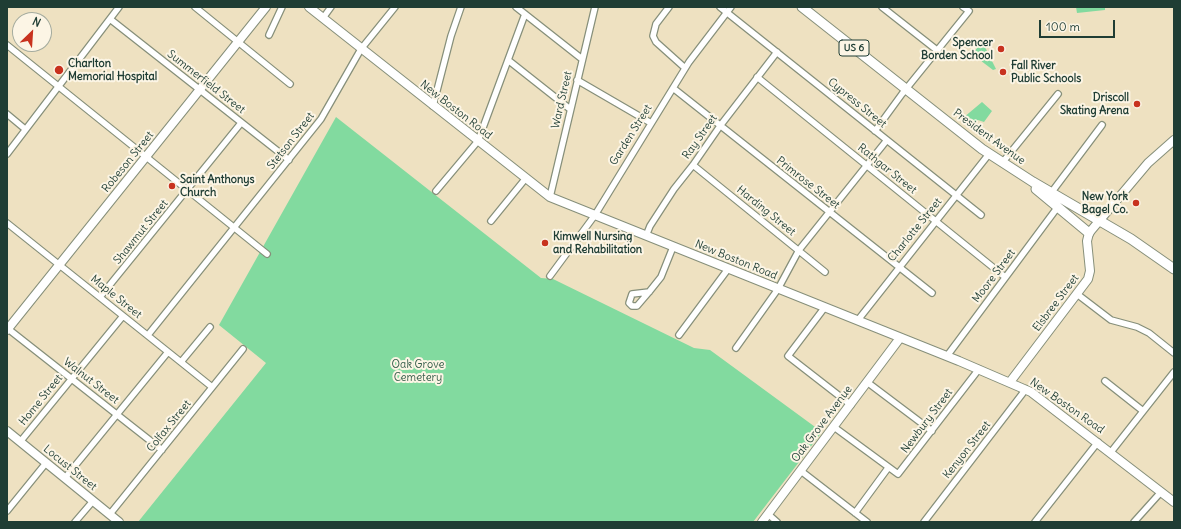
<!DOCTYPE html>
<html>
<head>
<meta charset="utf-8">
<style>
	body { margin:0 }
	#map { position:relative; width:1181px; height:529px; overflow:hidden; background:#eee1c1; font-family:Delius,sans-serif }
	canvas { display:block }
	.frame { position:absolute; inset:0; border:8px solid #1f3d34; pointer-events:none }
	.north { position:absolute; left:12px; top:12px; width:40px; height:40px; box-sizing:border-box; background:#fcf5e5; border:1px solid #a4ab9e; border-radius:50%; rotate:25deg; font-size:11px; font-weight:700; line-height:16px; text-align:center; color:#1f3d34 }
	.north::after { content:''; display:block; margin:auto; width:14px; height:18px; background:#c8321e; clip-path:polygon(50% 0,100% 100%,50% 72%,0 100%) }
	.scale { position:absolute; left:1039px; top:20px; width:76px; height:18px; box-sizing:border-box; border:2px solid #1f3d34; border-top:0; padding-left:5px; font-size:12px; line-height:14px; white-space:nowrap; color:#1f3d34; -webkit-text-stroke:3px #fcf5e5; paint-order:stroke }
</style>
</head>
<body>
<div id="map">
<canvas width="1181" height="529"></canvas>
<div class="frame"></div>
<div class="north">N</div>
<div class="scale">100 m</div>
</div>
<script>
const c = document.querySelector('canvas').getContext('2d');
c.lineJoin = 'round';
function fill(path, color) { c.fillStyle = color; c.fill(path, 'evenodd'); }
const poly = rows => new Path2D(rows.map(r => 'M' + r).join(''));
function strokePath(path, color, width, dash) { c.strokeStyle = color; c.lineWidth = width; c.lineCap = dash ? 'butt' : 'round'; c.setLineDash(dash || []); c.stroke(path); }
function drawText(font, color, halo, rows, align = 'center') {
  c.font = font + ' Delius,sans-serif'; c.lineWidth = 4; c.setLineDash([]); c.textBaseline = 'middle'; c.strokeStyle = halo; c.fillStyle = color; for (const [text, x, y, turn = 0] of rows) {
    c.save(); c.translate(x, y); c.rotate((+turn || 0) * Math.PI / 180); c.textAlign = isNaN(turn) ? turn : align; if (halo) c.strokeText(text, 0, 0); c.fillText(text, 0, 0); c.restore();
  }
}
fill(poly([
	[1076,7,1105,7,1105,10,1077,13],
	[982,42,983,43,996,69,993,70,972,54],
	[982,102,992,111,984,122,978,120,973,124,963,118],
	[336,117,541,278,553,279,694,348,710,350,822,432,753,522,138,522,266,363,219,325]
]), '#82da9f');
const street = poly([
	[195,7,290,84],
	[516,7,582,59],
	[669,7,656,24,653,36,656,42,685,68],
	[720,7,981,215],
	[882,7,938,51],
	[323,18,331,7],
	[110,19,289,160],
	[269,35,282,7],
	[7,45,267,254],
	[508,60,570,109],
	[757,77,1005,277],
	[577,80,651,123],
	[673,88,932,293],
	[433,106,451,36,461,7],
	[7,114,25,129],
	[875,131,902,94,969,11,963,7],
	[7,154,119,7],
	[1002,163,1058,94],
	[693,165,825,272],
	[436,191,478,141,525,14],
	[1051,193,1102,125],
	[550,197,595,7],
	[491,221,526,178],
	[7,223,212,387],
	[646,236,650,226,674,189,693,165,720,126,777,52],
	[550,276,595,215,689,62,731,7],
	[649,292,637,306,632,306,629,303,632,294,649,292],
	[649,292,661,277,673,247],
	[1077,294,1111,320,1137,327,1149,333,1174,353],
	[100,297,241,123],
	[825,307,788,356,851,405],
	[858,320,989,154],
	[7,328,162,450],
	[148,335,321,119,361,49,395,7],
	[679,335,728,269],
	[736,348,778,289,799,250,887,140],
	[947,356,1057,208],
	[181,362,210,327],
	[1105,381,1143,411],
	[867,382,932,431],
	[834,427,898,474,979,369],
	[20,442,123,316],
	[1111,452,1174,372],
	[801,471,867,522],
	[65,478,168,352],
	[7,511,46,463],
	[855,513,888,468],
	[110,514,243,349],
	[768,514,777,522],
	[75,522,93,501],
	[924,522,1026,389],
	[1035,522,1098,442],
	[1134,522,1161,492]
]);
const secondary = poly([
	[309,7,550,197,959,361,1031,392,1174,502],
	[7,330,266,7],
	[1010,382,1088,279,1090,271,1087,241,1089,233,1148,163,1174,140],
	[7,431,119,522],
	[762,522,900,338]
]);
const primary = poly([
	[802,7,982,149,1033,182,1131,239,1174,269],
	[1036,189,1089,233]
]);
strokePath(street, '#868f7a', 8);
strokePath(secondary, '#868f7a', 10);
strokePath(primary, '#868f7a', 11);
strokePath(street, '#fff', 5.5);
strokePath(secondary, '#fff', 8);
strokePath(primary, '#fff', 9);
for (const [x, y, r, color] of [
	[1001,49,4,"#c8321e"],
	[59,70,5,"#c8321e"],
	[1003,72,4,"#c8321e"],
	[1137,104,4,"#c8321e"],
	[172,186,4,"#c8321e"],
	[1136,203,4,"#c8321e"],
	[545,243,4,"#c8321e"]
]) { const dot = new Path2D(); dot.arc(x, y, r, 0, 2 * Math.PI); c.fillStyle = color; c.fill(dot); strokePath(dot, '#fcf5e5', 1.5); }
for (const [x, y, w] of [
	[854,48,30]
]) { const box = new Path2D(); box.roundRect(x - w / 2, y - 8, w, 16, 3); c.fillStyle = '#fcf5e5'; c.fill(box); strokePath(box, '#1f3d34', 1); }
drawText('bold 10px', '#1f3d34', null, [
	["US 6",854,48]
]);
drawText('bold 11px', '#1f3d34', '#fcf5e5', [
	["Spencer",993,43,"right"],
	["Borden School",993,56,"right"],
	["Charlton",68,64],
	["Memorial Hospital",68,77],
	["Fall River",1011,66],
	["Public Schools",1011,79],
	["Driscoll",1129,98,"right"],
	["Skating Arena",1129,111,"right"],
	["Saint Anthonys",180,180],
	["Church",180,193],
	["New York",1128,197,"right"],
	["Bagel Co.",1128,210,"right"],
	["Kimwell Nursing",553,237],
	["and Rehabilitation",553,250]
], 'left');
drawText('11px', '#1f3d34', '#fcf5e5', [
	["Summerfield Street",206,82,38],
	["Ward Street",562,100,-77],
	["Cypress Street",857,103,39],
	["New Boston Road",456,110,38],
	["Garden Street",631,135,-58],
	["Ray Street",700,137,-55],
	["President Avenue",989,137,36],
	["Stetson Street",291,141,-52],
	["Robeson Street",128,162,-51],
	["Rathgar Street",887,169,39],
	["Primrose Street",808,183,38],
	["Harding Street",766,211,39],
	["Charlotte Street",915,230,-51],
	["Shawmut Street",141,232,-51],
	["New Boston Road",736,260,22],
	["Moore Street",994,276,-53],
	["Maple Street",116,297,39],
	["Elsbree Street",1056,303,-53],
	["Walnut Street",91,381,38],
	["Home Street",41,400,-51],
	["New Boston Road",1067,406,35],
	["Newbury Street",927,421,-53],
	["Oak Grove Avenue",822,424,-53],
	["Colfax Street",169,426,-51],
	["Kenyon Street",967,450,-52],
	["Locust Street",70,468,39]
]);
drawText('11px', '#335c49', '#fcf5e5', [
	["Oak Grove",418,365],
	["Cemetery",418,378]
]);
</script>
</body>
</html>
